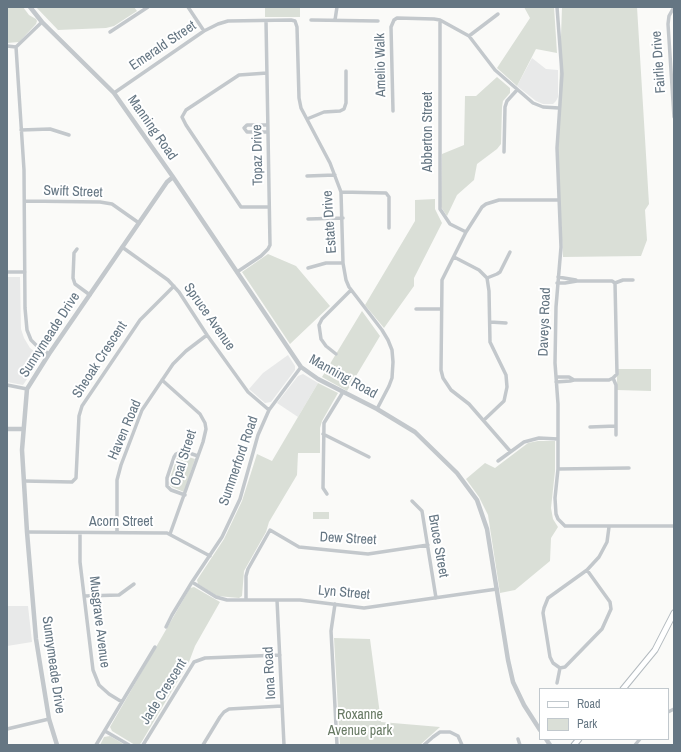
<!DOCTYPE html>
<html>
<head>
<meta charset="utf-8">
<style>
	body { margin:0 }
	#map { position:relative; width:681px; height:752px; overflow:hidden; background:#fafaf8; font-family:"Archivo Narrow",sans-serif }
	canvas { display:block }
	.frame { position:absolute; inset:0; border:8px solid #657683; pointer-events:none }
	.legend { position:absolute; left:539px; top:688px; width:130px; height:52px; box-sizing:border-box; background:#fff; border:1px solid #c1c8cd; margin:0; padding:5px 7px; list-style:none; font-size:12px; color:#657683 }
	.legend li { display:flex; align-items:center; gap:8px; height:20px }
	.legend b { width:20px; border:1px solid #c1c8cd }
</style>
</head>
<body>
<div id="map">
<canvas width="681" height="752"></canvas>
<div class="frame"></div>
<ul class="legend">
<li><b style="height:5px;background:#fff"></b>Road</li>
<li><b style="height:11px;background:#dadfd7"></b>Park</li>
</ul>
</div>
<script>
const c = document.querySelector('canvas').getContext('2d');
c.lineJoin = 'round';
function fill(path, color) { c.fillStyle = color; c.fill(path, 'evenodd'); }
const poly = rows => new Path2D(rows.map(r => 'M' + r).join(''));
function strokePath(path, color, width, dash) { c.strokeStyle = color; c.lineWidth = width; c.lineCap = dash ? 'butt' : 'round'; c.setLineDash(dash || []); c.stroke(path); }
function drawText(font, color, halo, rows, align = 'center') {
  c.font = font + ' "Archivo Narrow",sans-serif'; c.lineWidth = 4; c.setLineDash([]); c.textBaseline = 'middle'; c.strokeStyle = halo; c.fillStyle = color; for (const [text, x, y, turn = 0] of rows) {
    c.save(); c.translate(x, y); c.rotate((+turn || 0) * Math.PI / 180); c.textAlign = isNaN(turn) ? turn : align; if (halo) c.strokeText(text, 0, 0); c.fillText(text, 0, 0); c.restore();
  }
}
fill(poly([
	[532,58,546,69,558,70,558,97,556,101,553,104,543,104,536,101,517,86],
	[7,277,20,277,21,329,24,338,30,348,42,357,23,385,7,382],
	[288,355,295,366,295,370,271,402,265,403,249,389,263,373],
	[303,374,318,383,298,417,277,403,298,376],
	[7,606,28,606,32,642,7,646]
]), '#e8e9e9');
fill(poly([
	[7,7,23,7,29,15,36,19,37,21,36,24,19,42,7,43],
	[36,7,134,7,137,11,114,26,106,28,58,30],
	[265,7,300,7,300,17,265,17],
	[524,7,554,7,557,53,536,49,517,86,497,68,530,18],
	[562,7,637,7,649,204,645,210,647,240,641,256,563,257,557,151],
	[497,77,510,88,510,93,503,101,502,107,501,144,497,149,477,164,474,180,457,195,447,216,441,207,441,200,442,154,464,145,465,96,476,96],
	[435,199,435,209,442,223,414,278,414,286,384,328,365,305,415,221,415,200],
	[268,254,296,266,330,306,290,344,242,272],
	[362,311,380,336,347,391,322,377],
	[617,369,651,369,651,391,617,390],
	[318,383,338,393,322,421,320,428,320,453,298,453,297,475,269,522,266,532,244,571,242,596,239,598,217,596,198,584,197,580,224,539,242,501,257,454,272,461],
	[538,441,555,441,555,471,551,508,553,519,558,527,551,538,550,561,515,590,500,593,488,515,479,497,466,479,485,463,495,468,528,443],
	[179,455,182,455,195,459,184,492,172,487,170,485,169,481,177,458],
	[313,512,329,512,329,519,313,519],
	[194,587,220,602,195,646,189,662,141,743,139,745,135,745,112,731,110,727,190,588],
	[334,638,370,639,381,722,440,727,420,745,340,745],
	[110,736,125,745,100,745,104,737]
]), '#dadfd7');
const secondary = poly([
	[623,689,655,650,674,613],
	[574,745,579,739]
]);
strokePath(secondary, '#b3babf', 7);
strokePath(poly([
	[188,7,204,31],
	[557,7,562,74,557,148,561,247,556,307,555,363,558,404,558,469,555,498,556,514,558,519,565,526,674,526],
	[674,7,669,16,668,24,674,117],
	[311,20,378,21],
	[335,20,337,7],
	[440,20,440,209,450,224,466,232],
	[42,22,16,47,24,170,25,308,27,330,31,340,36,345,49,354],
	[110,32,148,7],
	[469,36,498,14],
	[7,46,16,47],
	[267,73,239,75,186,110,182,117,186,125,241,207,269,207],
	[114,93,204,31,218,24,228,21,291,20,295,21,297,27,299,98,301,108,330,163,341,192,343,263,346,280,349,287,382,330,388,340,392,350,393,362,392,378,389,386,377,409],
	[393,111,391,27,394,20,397,18,434,19,440,20,469,36,495,70,533,103,543,107,559,108],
	[307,119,324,112,340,111,344,109,346,103,346,71],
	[268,125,247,125,244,128,247,132,268,132],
	[21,130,50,129,69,135],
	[504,152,505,107,507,101,517,90],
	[307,176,335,175],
	[341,192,386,193,389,197,389,228],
	[25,201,100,202,112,204,139,223],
	[308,219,343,218],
	[122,247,168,280,179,292,207,335,248,392,269,410],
	[77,249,74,253,73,278,75,284,90,295],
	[454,257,479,270,487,278,489,291,490,342,506,375,507,387,504,401,484,420],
	[308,268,326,263,343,263],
	[7,272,25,272],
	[237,272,261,256,268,249,270,245,266,21],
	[558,277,576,280],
	[487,278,497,274,500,272,510,252],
	[615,283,623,280,633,280],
	[416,309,441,309],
	[490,322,506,323],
	[336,354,326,346,321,339,319,325,322,319,351,290],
	[556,377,569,377,574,380],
	[613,378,616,385,616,435],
	[162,380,200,414,205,423,206,429,203,442,170,534],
	[556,382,570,381,574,380,609,380,613,378,617,374,615,283,612,281,577,281,565,283,557,283],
	[7,385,27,389],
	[590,427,616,426],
	[323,434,369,457],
	[510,451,469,404,451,390,443,378,441,370,442,280,466,232,482,207,486,204,499,200,559,200],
	[498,461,524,442,539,438,558,439],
	[558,469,629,468],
	[24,481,72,482,76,478,79,416,82,406,140,320,174,286],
	[327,494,323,488,324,423,343,392],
	[185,495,171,490,167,486,167,478,174,457,176,454,183,451,198,456],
	[412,501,422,511,436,598],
	[27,532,167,533,210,556],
	[117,532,117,480,121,465,142,410,173,364,186,351,207,335],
	[80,533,80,562,93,670,99,685,109,694,122,702],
	[587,570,610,602,611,609,602,629,565,667,560,668,553,663,550,657,543,613,544,608,548,598,587,570,599,557,607,542,609,527],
	[192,582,216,597,227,600,300,600,364,608,497,589],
	[84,596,119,595,134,584],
	[246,600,246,576,248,569,270,530,299,547,368,554,428,545],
	[277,600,284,745],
	[335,604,331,631,337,745],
	[166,627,172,615,192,582,222,537,240,499,258,435,269,410,301,367],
	[557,683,560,668],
	[668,712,674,709],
	[7,729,49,719],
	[105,731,129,745],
	[518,739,520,745],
	[96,745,155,647],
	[143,745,194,662,205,658,280,655],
	[203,745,220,717,224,712,229,709,282,706],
	[424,745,433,737,440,732,450,732,458,736,462,745],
	[635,745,640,739]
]), '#c3c8cc', 3.5);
strokePath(poly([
	[30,7,42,22,114,93,173,177,301,367,318,379,377,409,415,432,457,473,477,500,487,529,508,660,513,682,524,705,540,730],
	[7,429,23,429],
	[546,739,550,745],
	[57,745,49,719,36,639,27,532,22,450,27,389,49,354,167,182,173,177]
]), '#c3c8cc', 4.5);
strokePath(secondary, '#fff', 5);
drawText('14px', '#657683', '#fff', [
	["Emerald Street",163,46,-34],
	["Fairlie Drive",659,62,-94],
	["Amelio Walk",381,65,-91],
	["Manning Road",152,128,55],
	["Abberton Street",428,132,-90],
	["Topaz Drive",258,155,-91],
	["Swift Street",73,192,2],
	["Estate Drive",330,222,-94],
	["Spruce Avenue",209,317,55],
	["Daveys Road",545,322,-88],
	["Sunnymeade Drive",50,335,-57],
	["Sheoak Crescent",100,360,-57],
	["Manning Road",343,377,29],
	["Haven Road",125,430,-67],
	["Opal Street",184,458,-73],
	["Summerford Road",239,461,-71],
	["Acorn Street",121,522],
	["Dew Street",348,539,3],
	["Bruce Street",438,546,80],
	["Lyn Street",344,593,5],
	["Musgrave Avenue",99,622,83],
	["Sunnymeade Drive",53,665,82],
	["Iona Road",270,673,-93],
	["Jade Crescent",164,692,-58]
]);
drawText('14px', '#687a64', '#fff', [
	["Roxanne",360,715],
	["Avenue park",360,731]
]);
</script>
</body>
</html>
